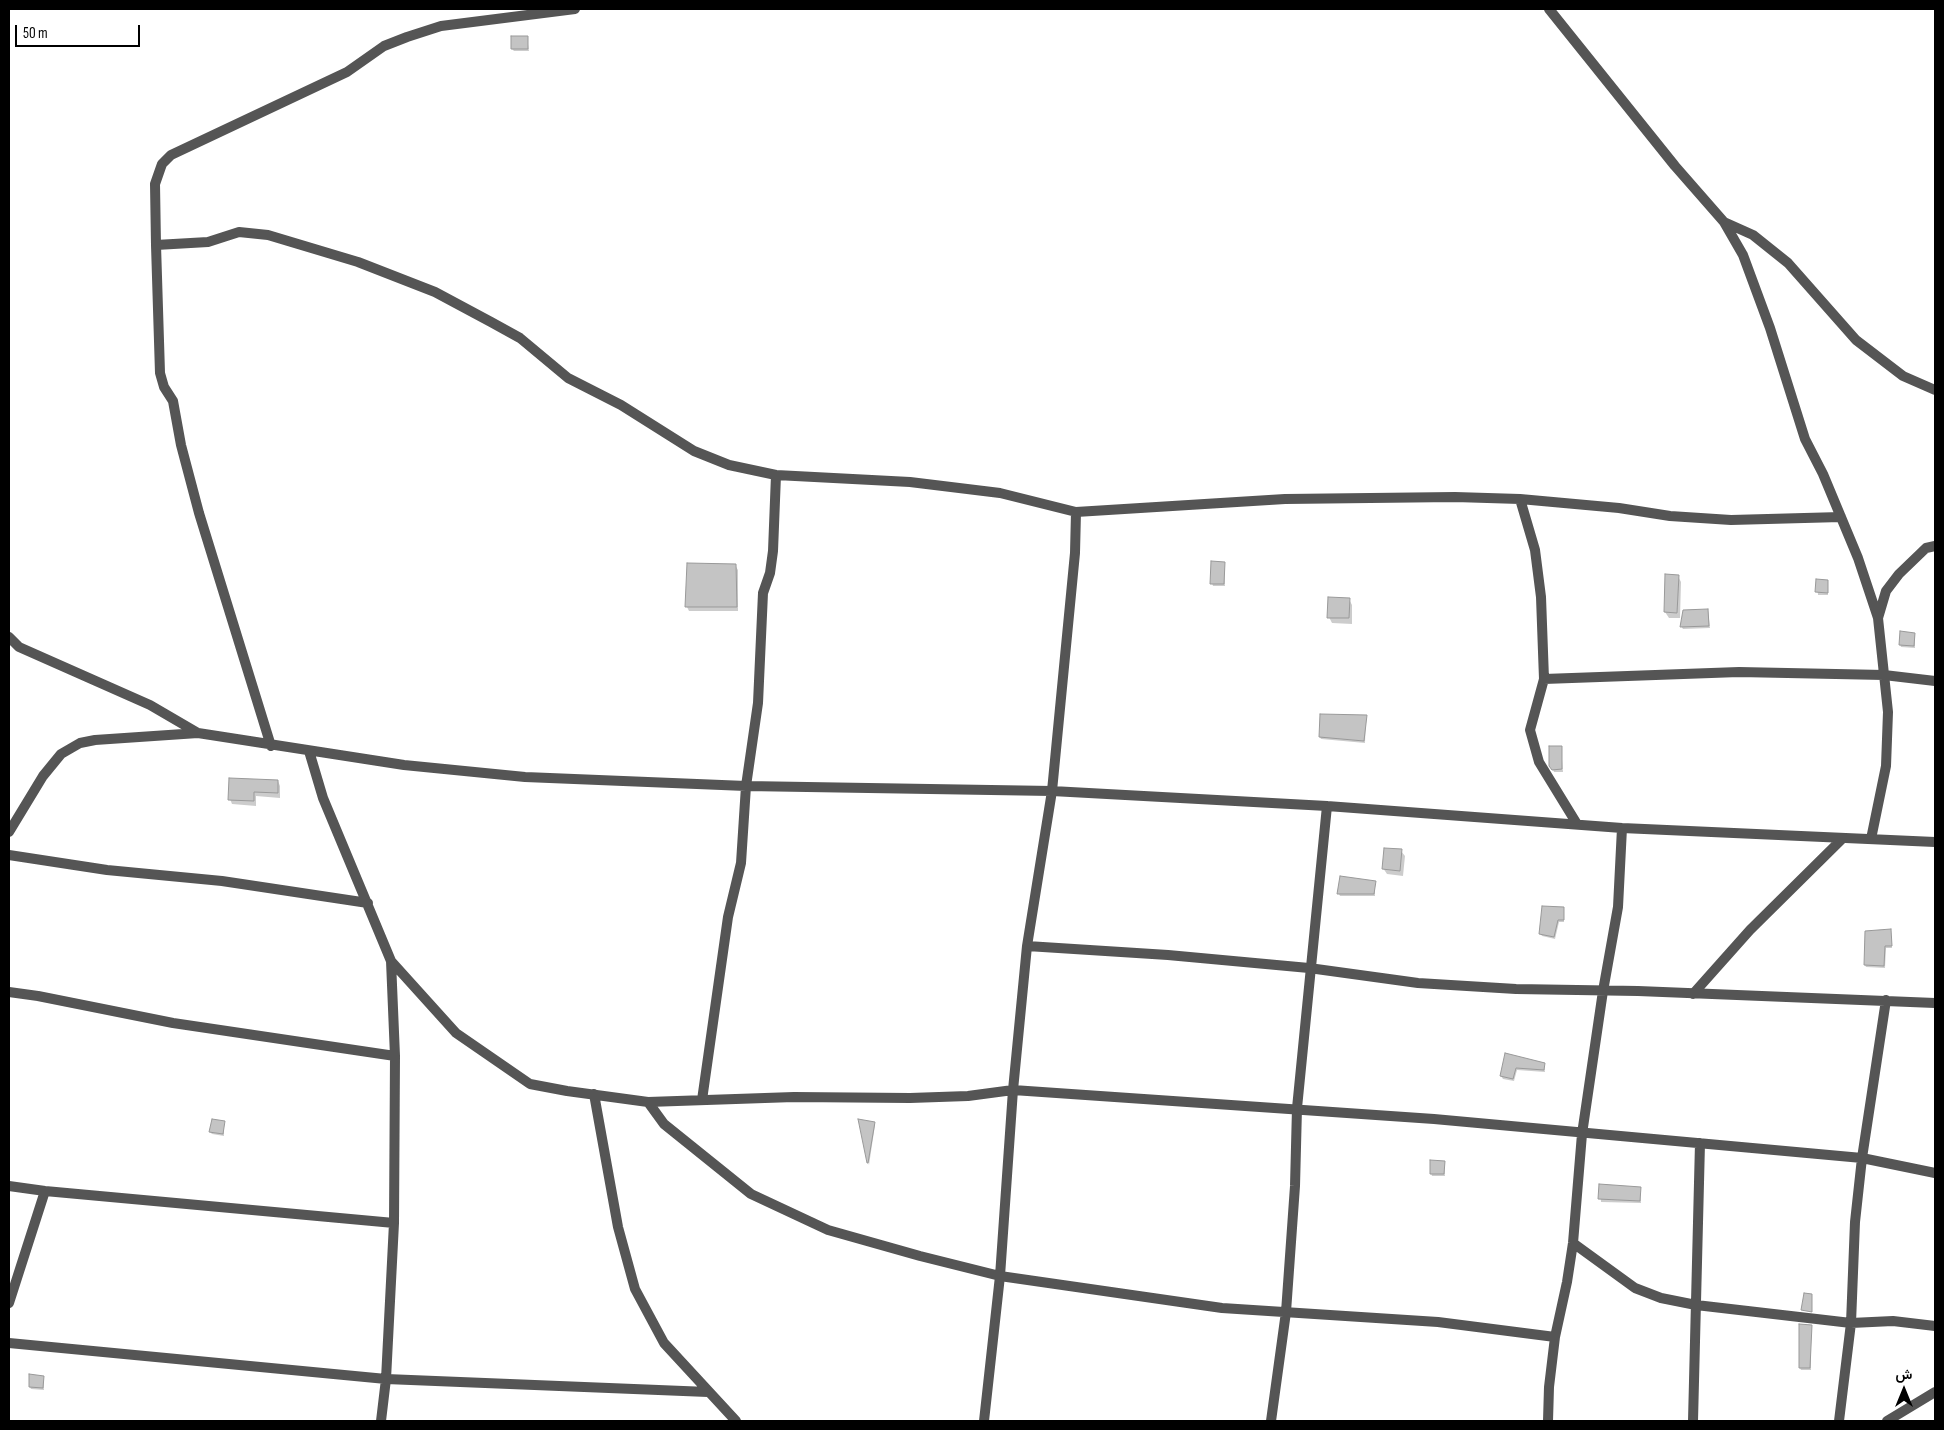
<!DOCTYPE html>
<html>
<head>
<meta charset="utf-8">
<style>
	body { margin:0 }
	#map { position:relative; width:1944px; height:1430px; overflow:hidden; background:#fff; font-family:"Sofia Sans Condensed",Vazirmatn,sans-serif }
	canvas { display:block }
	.frame { position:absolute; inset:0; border:10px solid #000; pointer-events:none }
	.north { position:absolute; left:1879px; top:1365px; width:50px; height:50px; -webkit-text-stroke:4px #fff; paint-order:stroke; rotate:0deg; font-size:14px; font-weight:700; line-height:20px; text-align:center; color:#000 }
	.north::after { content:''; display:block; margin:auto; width:18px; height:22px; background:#000; clip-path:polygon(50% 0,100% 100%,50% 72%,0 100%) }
	.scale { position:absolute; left:15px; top:25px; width:125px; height:22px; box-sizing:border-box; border:2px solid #000; border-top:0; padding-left:6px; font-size:15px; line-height:18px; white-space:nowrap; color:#000; -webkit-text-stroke:4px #fff; paint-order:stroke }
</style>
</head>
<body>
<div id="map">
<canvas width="1944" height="1430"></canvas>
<div class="frame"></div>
<div class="north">ش</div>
<div class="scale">50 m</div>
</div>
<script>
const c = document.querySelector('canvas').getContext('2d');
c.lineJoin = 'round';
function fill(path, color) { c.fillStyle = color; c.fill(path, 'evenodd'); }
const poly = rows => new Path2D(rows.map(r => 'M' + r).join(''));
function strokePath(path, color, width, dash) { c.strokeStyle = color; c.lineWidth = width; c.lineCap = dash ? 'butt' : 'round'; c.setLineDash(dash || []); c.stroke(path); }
fill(poly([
	[527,37,529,51,514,51,512,49],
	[1224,563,1225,586,1213,586,1212,583],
	[735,565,738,570,738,611,689,611,687,607],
	[1678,576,1681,582,1680,618,1669,618,1665,612],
	[1817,581,1827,581,1828,595,1818,595],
	[1349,599,1352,605,1352,624,1332,623,1329,617],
	[1708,610,1710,628,1683,629,1681,626],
	[1915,634,1915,648,1901,647,1900,644],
	[1366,717,1365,743,1321,739,1320,737],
	[1561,747,1563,772,1554,772,1551,765],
	[278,781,280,786,280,798,256,796,256,806,232,804,230,799],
	[1401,851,1405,856,1403,876,1387,874,1383,868],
	[1375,882,1375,896,1340,896,1339,894],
	[1564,908,1564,922,1559,922,1555,939,1542,936,1540,933],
	[1890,931,1892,948,1886,948,1885,968,1866,967,1865,965],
	[1506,1055,1544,1064,1545,1072,1517,1070,1514,1081,1503,1079,1501,1076],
	[224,1122,224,1136,212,1134,210,1132],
	[874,1123,875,1125,869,1165,868,1162],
	[1444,1162,1445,1176,1432,1176,1431,1173],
	[1600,1185,1640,1188,1641,1203,1601,1202],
	[1811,1327,1811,1370,1801,1370,1800,1368],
	[43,1377,44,1390,31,1389,30,1387]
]), '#0003');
const building = poly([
	[511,36,528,36,528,49,511,49,511,36],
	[1211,561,1225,562,1224,584,1210,584,1211,561],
	[687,563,736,564,737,607,685,607,687,563],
	[1665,574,1679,575,1677,613,1664,612,1665,574],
	[1816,579,1828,580,1828,593,1815,592,1816,579],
	[1328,597,1350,598,1349,618,1327,618,1328,597],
	[1708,609,1709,626,1680,627,1683,610,1708,609],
	[1900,631,1915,633,1914,646,1899,645,1900,631],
	[1320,714,1367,715,1364,741,1319,737,1320,714],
	[1549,746,1562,746,1562,769,1552,770,1549,766,1549,746],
	[229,778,278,780,278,793,254,792,254,801,228,800,229,778],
	[1384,848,1402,849,1400,871,1382,869,1384,848],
	[1340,876,1376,881,1374,894,1337,894,1340,876],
	[1542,906,1564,907,1564,920,1558,920,1554,937,1539,934,1542,906],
	[1891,929,1892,946,1885,946,1884,966,1864,965,1865,931,1891,929],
	[1505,1053,1545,1063,1544,1070,1516,1068,1513,1079,1500,1076,1505,1053],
	[212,1119,225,1121,223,1134,209,1132,212,1119],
	[858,1119,875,1122,868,1163,867,1163,858,1119],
	[1430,1160,1445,1161,1444,1174,1430,1174,1430,1160],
	[1599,1184,1641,1187,1640,1201,1598,1199,1599,1184],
	[1804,1293,1812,1294,1812,1312,1801,1310,1804,1293],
	[1799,1324,1812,1325,1810,1368,1799,1368,1799,1324],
	[29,1374,44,1376,43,1388,29,1387,29,1374]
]);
fill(building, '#c4c4c4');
strokePath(building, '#999', 1);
strokePath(poly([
	[1549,9,1675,166,1724,222,1743,255,1770,328,1805,439,1823,474,1858,558,1878,618,1888,712,1886,766,1871,839],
	[1724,222,1753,235,1788,263,1856,340,1903,376,1935,390],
	[156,245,155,184,162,164,171,155,347,72,384,46,407,37,441,26,575,9],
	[1520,499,1535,550,1541,597,1544,679,1530,730,1539,762,1577,824],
	[1878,618,1886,591,1899,574,1926,548,1935,546],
	[9,637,19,647,150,705,198,733,404,765,525,777,746,786,1052,791,1327,806,1622,828,1935,842],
	[1544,679,1739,672,1884,675,1935,681],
	[271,746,199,513,181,445,173,401,164,387,160,373,156,245,208,242,239,232,268,235,358,262,435,292,491,322,520,338,568,378,621,405,694,451,729,465,776,475,910,482,1000,493,1076,512],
	[309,751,323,798,391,961,395,1056,394,1223,386,1379,381,1421],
	[9,832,43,776,61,754,80,743,95,740,198,733],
	[9,855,107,870,222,881,368,903],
	[1027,946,1168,955,1309,968,1418,983,1516,989,1638,991,1935,1003],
	[391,961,456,1033,530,1084,567,1091,648,1102,794,1097,910,1098,968,1096,1013,1090,1434,1119,1862,1158,1935,1173],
	[9,992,38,996,173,1023,395,1056],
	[1693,994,1750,930,1843,838],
	[594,1094,618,1227,635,1289,664,1343,736,1421],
	[702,1100,728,917,741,863,746,786,758,703,763,593,770,573,773,551,776,475],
	[648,1102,664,1124,751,1194,828,1230,920,1256,1000,1276,1222,1308,1438,1322,1555,1337],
	[9,1186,45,1191,394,1223],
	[1573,1243,1635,1288,1661,1298,1696,1305,1851,1323,1893,1321,1935,1326],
	[9,1303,45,1191],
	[9,1343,386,1379,708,1392],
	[984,1421,1000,1276,1013,1090,1027,946,1052,791,1075,553,1076,512,1285,499,1455,497,1520,499,1619,508,1670,516,1731,520,1841,517],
	[1271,1421,1286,1312,1295,1186,1297,1108,1327,806],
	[1548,1421,1549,1387,1555,1337,1567,1282,1573,1243,1582,1134,1603,991,1618,907,1622,828],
	[1693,1421,1700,1143],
	[1839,1421,1851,1323,1855,1222,1862,1158,1886,1000],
	[1887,1421,1935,1392]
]), '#555', 10);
</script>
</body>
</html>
